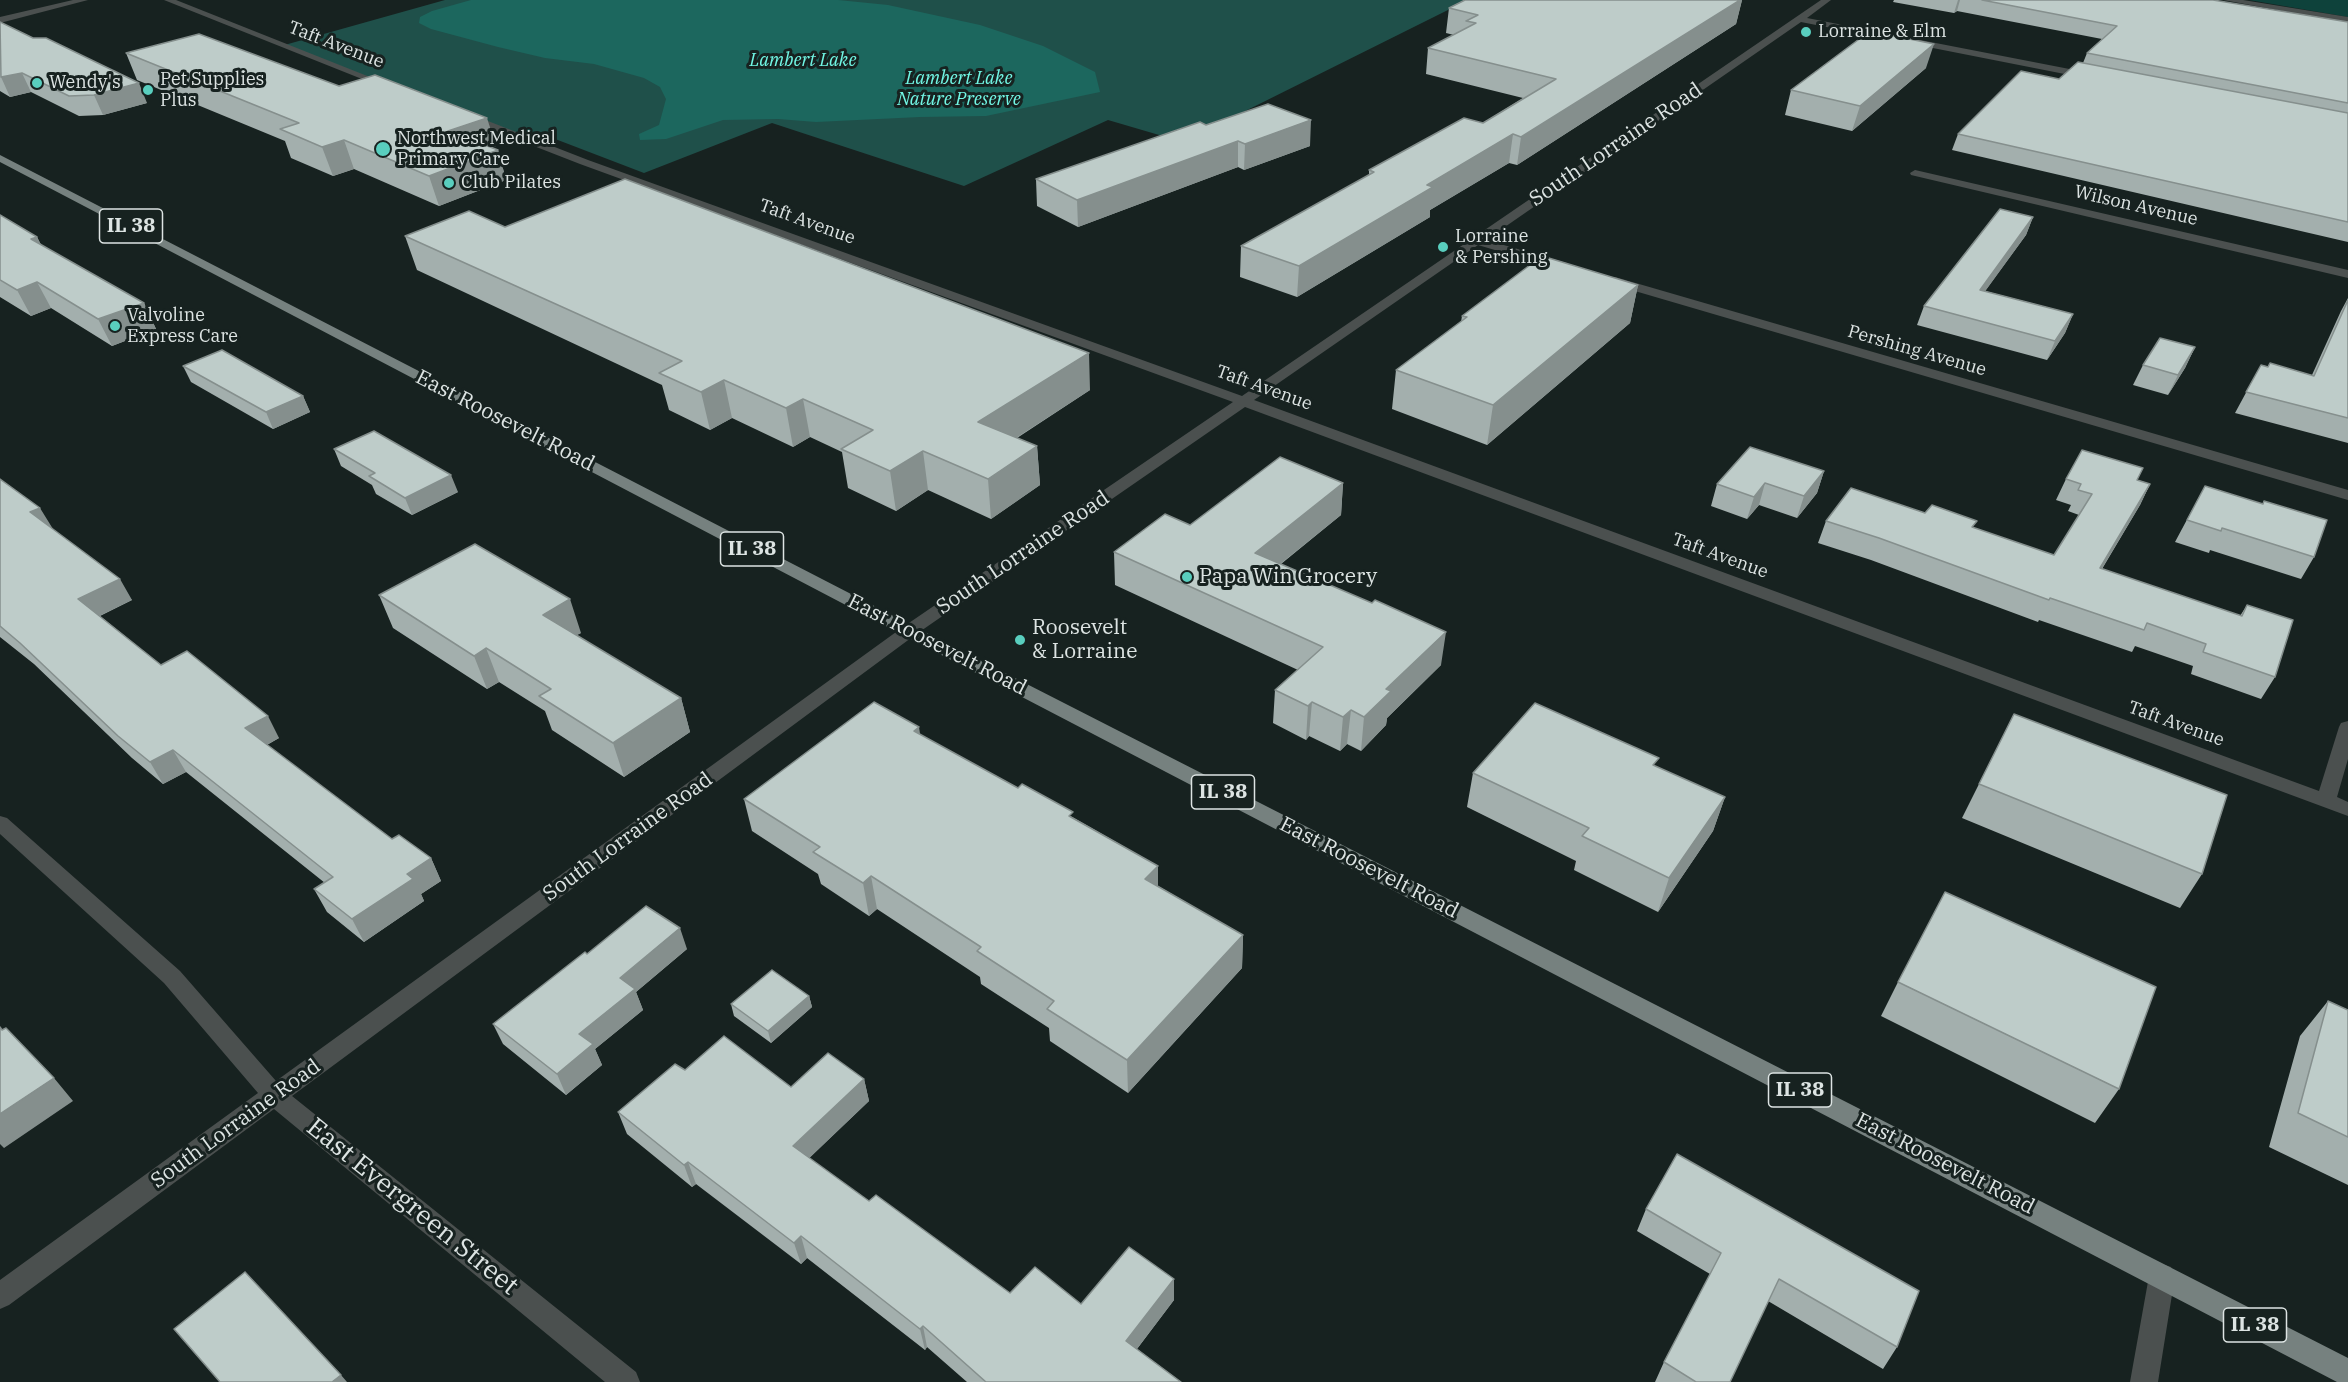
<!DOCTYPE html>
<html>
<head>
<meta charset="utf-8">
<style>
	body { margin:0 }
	canvas { display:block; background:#172220 }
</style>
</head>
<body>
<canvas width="2348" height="1382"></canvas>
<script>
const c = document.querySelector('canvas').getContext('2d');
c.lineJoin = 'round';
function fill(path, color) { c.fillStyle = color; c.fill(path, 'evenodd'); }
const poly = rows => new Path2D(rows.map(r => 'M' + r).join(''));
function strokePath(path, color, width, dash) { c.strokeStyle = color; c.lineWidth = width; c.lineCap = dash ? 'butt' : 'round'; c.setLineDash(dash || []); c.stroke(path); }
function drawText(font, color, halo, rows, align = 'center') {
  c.font = font + ' "IBM Plex Serif",serif'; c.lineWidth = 6; c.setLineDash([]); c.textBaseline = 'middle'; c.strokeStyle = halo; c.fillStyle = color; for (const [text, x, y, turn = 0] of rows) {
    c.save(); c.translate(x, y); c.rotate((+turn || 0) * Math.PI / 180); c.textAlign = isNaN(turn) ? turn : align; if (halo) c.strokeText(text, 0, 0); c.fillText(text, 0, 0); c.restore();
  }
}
fill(poly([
	[2249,0,2348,0,2348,17]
]), '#0e423b');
fill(poly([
	[445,0,1468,0,1183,142,1108,120,964,186,772,123,644,173,550,137,538,142,281,46]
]), '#1f504a');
fill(poly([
	[471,0,838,0,888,5,980,25,1043,46,1095,72,1100,92,986,116,920,117,816,122,778,119,723,120,666,139,640,140,639,134,659,125,666,99,660,87,644,78,594,64,545,58,498,47,431,29,419,23,420,17,432,11]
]), '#1c675e');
fill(poly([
	[73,0,88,0,0,23,0,17,73,0],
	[164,0,176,0,395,87,387,89,164,0],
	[1821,0,1831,0,1807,18,2090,73,2095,76,2090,79,1801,22,1486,240,1567,263,1567,269,1559,269,1478,245,1254,400,2319,791,2339,727,2341,723,2348,721,2348,759,2337,797,2348,802,2348,816,1245,407,915,635,292,1096,636,1372,640,1382,605,1382,274,1109,9,1305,0,1309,0,1280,258,1093,164,983,0,834,0,816,7,818,180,971,276,1081,903,627,1233,402,580,164,462,118,462,114,470,114,588,160,1242,396,1821,0],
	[2223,0,2243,0,2348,17,2348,23,2223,0],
	[1915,170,2348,270,2348,278,1911,175,1910,173,1915,170],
	[1615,277,2348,490,2348,500,1611,284,1609,281,1611,278,1615,277],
	[2162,1264,2171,1267,2175,1276,2158,1382,2130,1382,2149,1276,2153,1267,2162,1264]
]), '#4b504f');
fill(poly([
	[0,155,915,627,2348,1358,2348,1382,2337,1382,903,635,0,162,0,155]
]), '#76817f');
fill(poly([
	[1465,0,1742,0,1736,24,1517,165,1509,163,1430,210,1430,217,1297,297,1240,277,1241,246,1369,175,1369,170,1483,123,1523,98,1426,74,1428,48,1454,35,1446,33,1449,8],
	[1894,0,2213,0,2348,22,2348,242,1952,150,1958,134,2059,79,2083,63,2087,53,2102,39,1957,11,1954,13,1893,2],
	[0,22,147,103,103,115,79,116,31,92,10,97,0,91],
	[126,53,339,86,496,146,491,148,498,150,506,180,439,206,354,169,333,176,291,158,285,141,137,80],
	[1926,68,1852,131,1785,115,1791,90],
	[1206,125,1310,146,1244,170,1238,167,1078,227,1037,206,1036,179],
	[0,215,37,237,41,245,144,303,156,329,112,346,51,308,31,316,0,297],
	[2033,217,2026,235,1985,291,2073,314,2065,333,2047,360,1917,325,1924,306],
	[505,227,1090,390,1017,438,1037,446,1040,485,991,519,928,490,896,511,848,488,842,452,810,437,793,447,732,418,710,430,669,410,662,385,417,270,405,236],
	[1638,285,1630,323,1487,445,1392,409,1396,370,1461,322,1462,316],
	[2348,298,2348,443,2235,413,2261,365,2312,375,2341,311],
	[2195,347,2185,368,2168,395,2133,385,2143,365],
	[183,366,303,396,310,412,273,429,191,382],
	[334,449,458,492,412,515,376,494,372,485,341,466],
	[1824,471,1817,493,1797,518,1759,505,1747,519,1711,506,1717,484],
	[0,479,52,529,132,600,100,616,161,665,279,738,267,745,392,839,431,858,441,881,421,894,424,901,364,942,327,912,314,889,325,883,186,772,163,784,132,758,34,664,0,637],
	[2066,479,2138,480,2150,484,2140,505,2102,569,2240,616,2247,605,2275,677,2261,699,2191,674,2193,666,2135,646,2132,652,2039,620,2038,622,1871,560,1818,543,1826,521,1925,513,1974,528,2054,555,2079,515,2068,511,2071,505,2056,500],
	[1343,483,1341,515,1281,564,1441,665,1387,718,1386,725,1361,751,1347,744,1340,751,1309,736,1306,740,1273,723,1275,690,1298,670,1115,585,1114,552,1190,525],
	[2205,486,2314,557,2301,579,2210,550,2209,553,2175,542],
	[379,595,581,633,576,635,681,698,690,732,624,777,552,730,545,711,499,682,487,689,393,628],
	[2014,714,2202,874,2180,908,1962,818],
	[920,735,1074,818,1158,866,1158,886,1243,935,1242,968,1128,1093,1050,1041,1049,1028,981,984,980,977,877,909,869,916,821,884,818,874,752,831,744,799],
	[1656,767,1725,797,1713,831,1658,912,1574,870,1576,861,1467,807,1473,773],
	[687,949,636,992,643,1010,595,1049,602,1065,566,1095,503,1044,493,1024,587,954],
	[1898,982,2119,1089,2095,1123,1881,1016],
	[809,996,812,1007,771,1043,734,1016,731,1004],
	[2328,1001,2348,1010,2348,1185,2269,1147,2300,1036],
	[685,1070,791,1087,864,1079,869,1101,809,1158,869,1201,1010,1293,1081,1304,1174,1300,1137,1349,1181,1382,967,1382,927,1347,925,1350,807,1258,801,1264,696,1184,692,1187,627,1134,618,1112],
	[1677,1154,1897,1347,1883,1369,1768,1301,1730,1382,1655,1382,1664,1362,1710,1274,1637,1231,1646,1209]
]), '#a3afad');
fill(poly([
	[1740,0,1742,0,1736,24,1517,165,1521,137],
	[1958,0,1960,0,1957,11,1954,13],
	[1934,44,1926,68,1852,131,1860,106],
	[22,73,31,92,10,97,1,77],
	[139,83,147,103,103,115,94,95],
	[487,118,496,146,457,160,448,131],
	[1311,120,1310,146,1244,170,1245,144],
	[1513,134,1509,163,1430,210,1430,217,1297,297,1299,266,1427,185],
	[344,140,354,169,333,176,322,147],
	[1238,141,1238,167,1078,227,1077,200],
	[498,150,506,180,439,206,429,176],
	[2033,217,2026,235,1973,308,1980,290],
	[37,237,50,262,31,239],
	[37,282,51,308,31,316,17,290],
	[1638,285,1630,323,1487,445,1493,405],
	[144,303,156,329,112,346,98,319],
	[2073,314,2065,333,2047,360,2055,341],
	[2195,347,2185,368,2168,395,2178,375],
	[1089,353,1090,390,982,460,978,422],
	[724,380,732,418,710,430,701,392],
	[303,396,310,412,273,429,266,412],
	[803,399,810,437,793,447,786,408],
	[1037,446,1040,485,991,519,988,479],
	[923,451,928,490,896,511,890,471],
	[1824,471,1817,493,1797,518,1804,496],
	[451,475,458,492,412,515,405,498],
	[1343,483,1341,515,1254,585,1255,553],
	[1765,483,1759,505,1747,519,1754,497],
	[2150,484,2140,505,2089,590,2100,568],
	[40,508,53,529,30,512],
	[120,579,132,600,91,620,78,599],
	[570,599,581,633,554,648,543,615],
	[1446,632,1441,665,1387,718,1386,725,1361,751,1364,717,1386,689],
	[486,648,499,682,487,689,474,656],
	[681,698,690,732,624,777,613,743],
	[1312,702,1309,736,1306,740,1308,706],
	[1351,710,1347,744,1340,751,1343,717],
	[268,716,279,738,257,750,245,728],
	[919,727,924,760,914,731],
	[173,750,186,772,163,784,150,762],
	[1725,797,1713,831,1658,912,1669,878],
	[431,858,441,881,421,894,424,901,364,942,352,919,407,874],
	[1158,866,1158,899,1145,879],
	[871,876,877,909,869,916,863,883],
	[680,928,687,949,636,992,643,1010,595,1049,602,1065,566,1095,557,1074,579,1034,620,978],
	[1243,935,1242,968,1128,1093,1127,1060],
	[809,996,812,1007,771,1043,768,1031],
	[54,1078,73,1101,4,1148,0,1144,0,1114],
	[864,1079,869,1101,799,1168,793,1146],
	[688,1162,696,1184,692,1187,684,1165],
	[801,1236,807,1258,801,1264,794,1243],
	[1174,1279,1174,1300,1127,1362,1126,1341],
	[923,1326,927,1347,925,1350,920,1329],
	[341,1375,347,1382,332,1382]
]), '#858f8d');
const building = poly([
	[1465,0,1740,0,1521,137,1513,134,1427,185,1433,187,1299,266,1241,246,1374,172,1369,170,1464,118,1483,123,1556,79,1428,48,1476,23,1466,21,1478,15,1449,8,1465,0],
	[1982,0,2213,0,2348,22,2348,103,2087,53,2117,26,1982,0],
	[0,22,33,38,46,38,139,83,94,95,69,96,22,73,1,77,0,22],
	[1870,31,1934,44,1860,106,1791,90,1870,31],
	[199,34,339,86,375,75,487,118,448,131,498,150,429,176,344,140,322,147,280,129,299,123,126,53,199,34],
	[2078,62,2348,113,2348,222,1958,134,2021,71,2059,79,2078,62],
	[1268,104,1311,120,1245,144,1238,141,1077,200,1036,179,1200,122,1206,125,1268,104],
	[625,179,1089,353,978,422,1037,446,988,479,923,451,890,471,841,449,873,430,803,399,786,408,724,380,701,392,659,373,682,361,405,236,469,211,505,227,625,179],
	[2000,209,2033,217,1980,290,2073,314,2055,341,1924,306,2000,209],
	[0,215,37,237,31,239,144,303,98,319,37,282,17,290,0,280,0,215],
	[1542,256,1638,285,1493,405,1396,370,1467,317,1462,316,1542,256],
	[2348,300,2348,418,2246,392,2261,365,2268,367,2270,363,2314,376,2348,300],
	[2160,338,2195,347,2178,375,2143,365,2160,338],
	[222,350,303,396,266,412,183,366,222,350],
	[374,431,451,475,405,498,369,476,375,473,334,449,374,431],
	[1750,447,1824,471,1804,496,1765,483,1754,497,1717,484,1750,447],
	[2082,450,2143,468,2137,480,2150,484,2100,568,2242,616,2247,605,2293,620,2275,677,2203,652,2206,644,2147,623,2144,630,2050,598,2049,600,1879,538,1826,521,1851,488,1925,513,1932,505,1977,521,1972,527,2054,555,2092,494,2078,490,2081,484,2066,479,2082,450],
	[1280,457,1343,483,1255,553,1372,603,1375,600,1446,632,1386,689,1391,691,1364,717,1351,710,1343,717,1312,702,1308,706,1275,690,1323,647,1114,552,1165,514,1190,525,1280,457],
	[0,479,40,508,30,512,120,579,78,599,161,665,187,651,268,716,245,728,392,839,399,835,431,858,407,874,413,879,352,919,314,889,333,877,173,750,150,762,118,736,20,643,0,626,0,479],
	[2205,486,2263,504,2264,501,2327,520,2314,557,2222,528,2221,531,2187,520,2205,486],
	[475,544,570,599,543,615,681,698,613,743,539,696,551,689,486,648,474,656,379,595,475,544],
	[874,702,919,727,914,731,1018,788,1022,784,1073,812,1069,816,1158,866,1145,879,1243,935,1127,1060,1047,1009,1054,1001,977,951,981,947,871,876,863,883,813,852,820,847,744,799,874,702],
	[1535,703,1659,758,1653,765,1725,797,1669,878,1582,836,1589,828,1473,773,1535,703],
	[2014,714,2227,795,2202,874,1979,784,2014,714],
	[1945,892,2156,987,2119,1089,1898,982,1945,892],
	[646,906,680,928,620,978,635,989,579,1034,593,1044,557,1074,493,1024,585,952,587,954,646,906],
	[772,970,809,996,768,1031,731,1004,772,970],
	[2328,1001,2348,1010,2348,1137,2298,1113,2328,1001],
	[0,1027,2,1030,6,1028,54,1078,0,1114,0,1027],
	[724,1036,791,1087,828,1053,864,1079,793,1146,869,1201,876,1195,1010,1293,1035,1267,1081,1304,1129,1247,1174,1279,1126,1341,1181,1382,986,1382,923,1326,920,1329,801,1236,794,1243,688,1162,684,1165,618,1112,675,1064,685,1070,724,1036],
	[1677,1154,1919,1291,1897,1347,1779,1279,1730,1382,1696,1382,1664,1362,1721,1253,1646,1209,1677,1154],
	[245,1272,341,1375,332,1382,220,1382,174,1329,245,1272]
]);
fill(building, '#beccc9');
strokePath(building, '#858f8d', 1.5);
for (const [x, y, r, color] of [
	[1806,32,6,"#59cebe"],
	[37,83,6,"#59cebe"],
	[148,90,6,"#59cebe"],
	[383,149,8,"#59cebe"],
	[449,183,6,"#59cebe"],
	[1443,247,6,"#59cebe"],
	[115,326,6,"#59cebe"],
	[1187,577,6,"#59cebe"],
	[1020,640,6,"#59cebe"]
]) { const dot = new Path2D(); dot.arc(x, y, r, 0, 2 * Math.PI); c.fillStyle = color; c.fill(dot); strokePath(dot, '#172220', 2); }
drawText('18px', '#dde4e3', '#172220', [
	["Lorraine & Elm",1818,32],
	["Pet Supplies",160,80],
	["Plus",160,101],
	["Wendy's",49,83],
	["Northwest Medical",397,139],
	["Primary Care",397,160],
	["Club Pilates",461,183],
	["Lorraine",1455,237],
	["& Pershing",1455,258],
	["Valvoline",127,316],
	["Express Care",127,337]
], 'left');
drawText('18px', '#dde4e3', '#172220', [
	["Taft Avenue",336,45,21],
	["Wilson Avenue",2136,206,13],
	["Taft Avenue",807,222,20],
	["Pershing Avenue",1917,351,16],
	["Taft Avenue",1264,388,20],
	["Taft Avenue",1720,556,20],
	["Taft Avenue",2176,724,20]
]);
drawText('italic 18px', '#71f7e5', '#172220', [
	["Lambert Lake",803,61]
]);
drawText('italic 18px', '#72f8e6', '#172220', [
	["Lambert Lake",959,79],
	["Nature Preserve",959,100]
]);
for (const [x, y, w] of [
	[131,226,63],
	[752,549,63],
	[1223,792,63],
	[1800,1090,63],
	[2255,1325,63]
]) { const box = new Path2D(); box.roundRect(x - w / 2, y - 17, w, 34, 4.5); c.fillStyle = '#172220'; c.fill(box); strokePath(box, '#dde4e3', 1.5); }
drawText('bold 20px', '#dde4e3', null, [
	["IL 38",131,226],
	["IL 38",752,549],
	["IL 38",1223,792],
	["IL 38",1800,1090],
	["IL 38",2255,1325]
]);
drawText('21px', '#dde4e3', '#172220', [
	["South Lorraine Road",1616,145,-34],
	["East Roosevelt Road",505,421,27],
	["South Lorraine Road",1023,553,-34],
	["East Roosevelt Road",937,645,27],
	["South Lorraine Road",628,837,-36],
	["East Roosevelt Road",1369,868,27],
	["South Lorraine Road",236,1124,-36],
	["East Roosevelt Road",1945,1164,27]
]);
drawText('21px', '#dde4e3', '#172220', [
	["Papa Win Grocery",1199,577],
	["Roosevelt",1032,628],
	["& Lorraine",1032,652]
], 'left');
drawText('26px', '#dde4e3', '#172220', [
	["East Evergreen Street",412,1207,39]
]);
</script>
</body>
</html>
